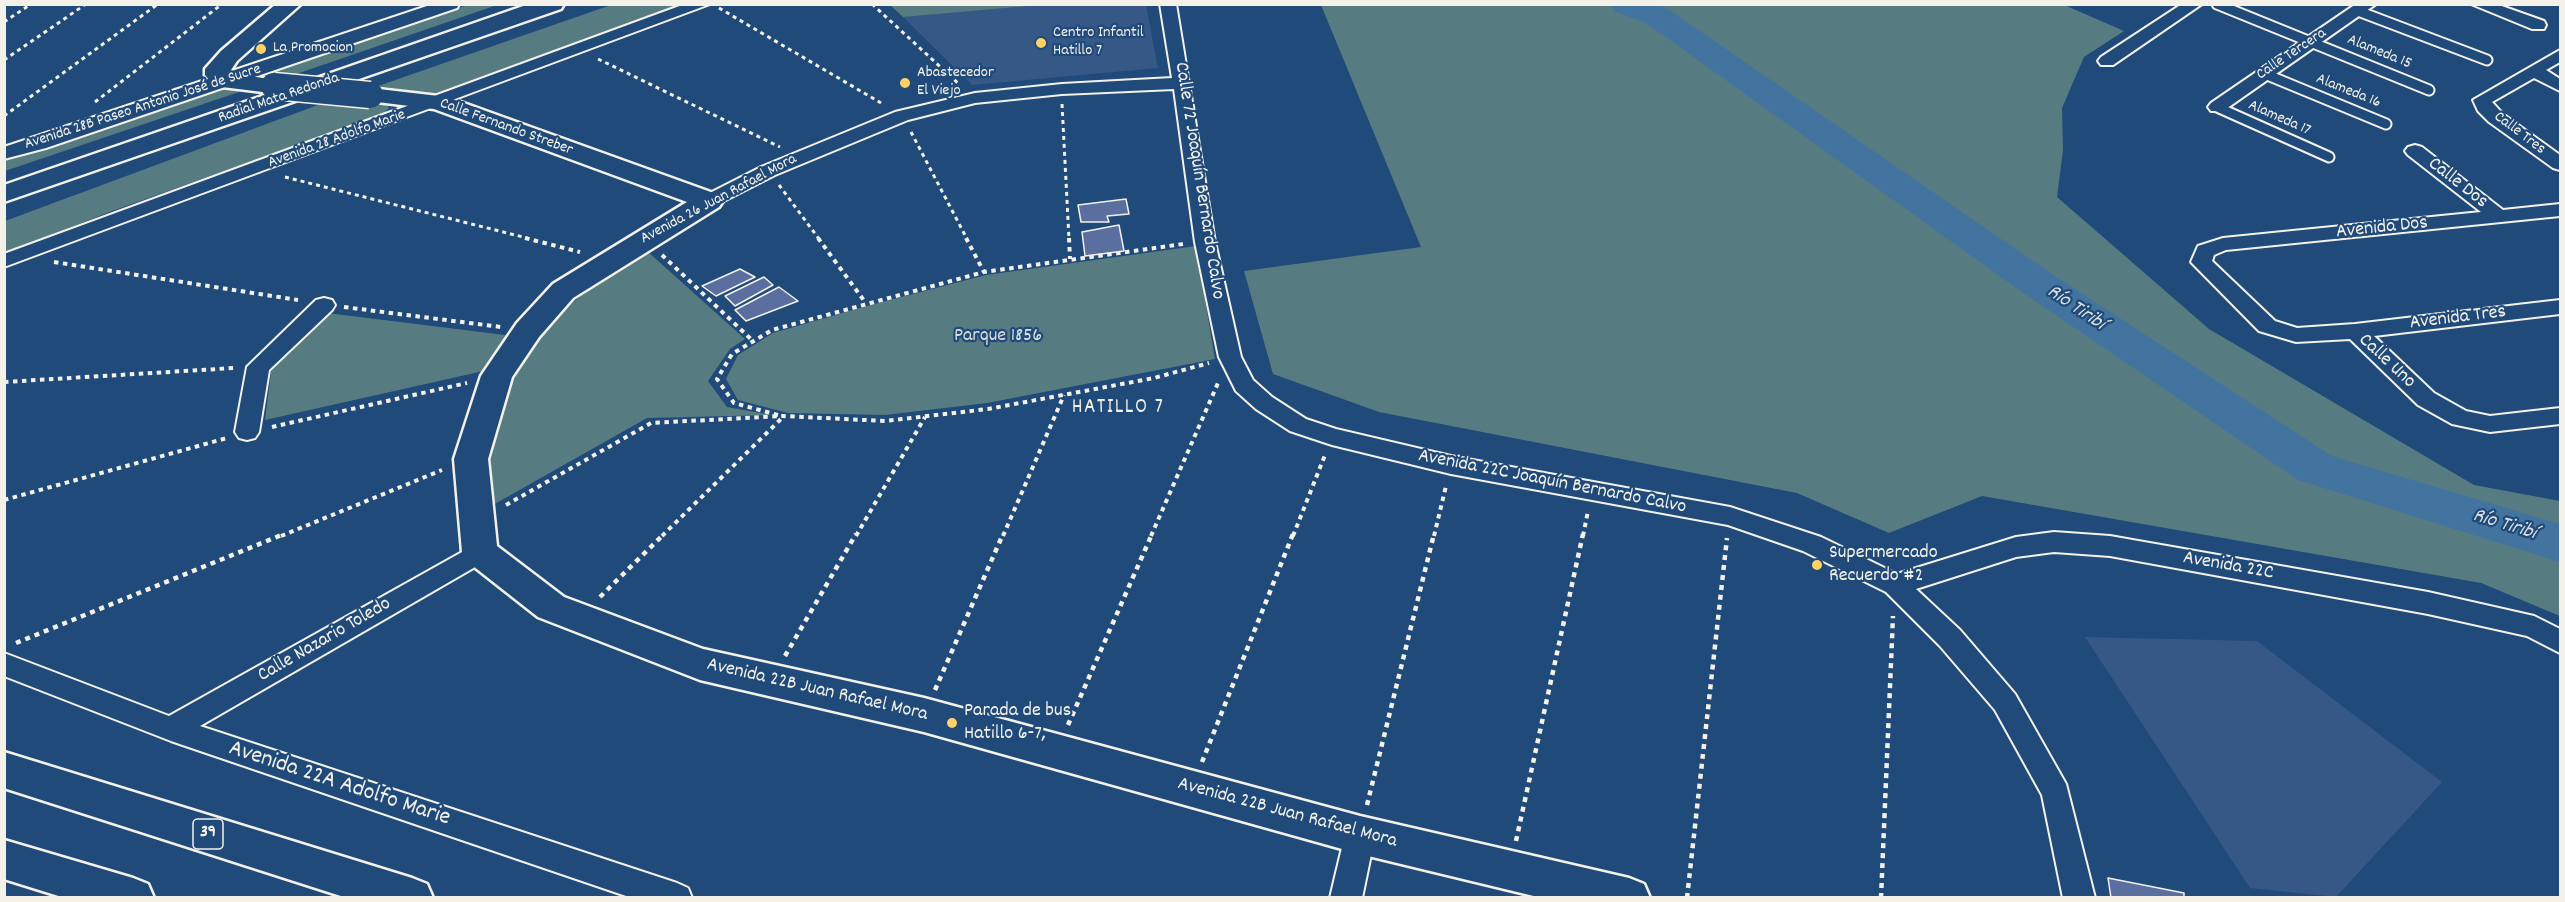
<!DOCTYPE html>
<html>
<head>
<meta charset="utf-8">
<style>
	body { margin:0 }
	#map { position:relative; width:2565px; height:902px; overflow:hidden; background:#1f4a7a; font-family:Dekko,sans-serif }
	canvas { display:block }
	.frame { position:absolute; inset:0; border:6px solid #f4f1e8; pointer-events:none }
</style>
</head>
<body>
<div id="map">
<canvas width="2565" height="902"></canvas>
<div class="frame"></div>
</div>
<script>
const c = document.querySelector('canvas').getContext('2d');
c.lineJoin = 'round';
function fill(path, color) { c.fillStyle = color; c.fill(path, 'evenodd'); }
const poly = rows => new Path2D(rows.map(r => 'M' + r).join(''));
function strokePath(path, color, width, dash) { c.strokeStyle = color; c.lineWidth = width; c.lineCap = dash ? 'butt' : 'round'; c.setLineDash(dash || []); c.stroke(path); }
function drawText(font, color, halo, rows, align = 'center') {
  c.font = font + ' Dekko,sans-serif'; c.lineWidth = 4.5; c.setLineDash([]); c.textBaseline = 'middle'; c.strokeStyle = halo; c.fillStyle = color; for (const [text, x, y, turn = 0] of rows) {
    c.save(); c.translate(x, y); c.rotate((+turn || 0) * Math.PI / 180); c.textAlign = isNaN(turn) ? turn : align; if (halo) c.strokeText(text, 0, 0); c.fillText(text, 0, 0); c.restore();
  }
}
fill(poly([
	[1041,5,1146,5,1158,68,972,85,903,17],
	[2085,637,2257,641,2442,782,2336,897,2250,888]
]), '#355887');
fill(poly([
	[467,5,497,5,279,80,270,78,266,74],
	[611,5,680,5,434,94,378,86],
	[890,5,1041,5,903,17],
	[1321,5,2062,4,2124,31,2084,57,2062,108,2063,150,2057,197,2209,329,2474,485,2560,501,2560,616,2481,583,1982,496,1889,533,1797,493,1379,412,1273,374,1244,271,1421,247],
	[231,86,238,88,239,92,5,171,4,156],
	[334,99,387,105,389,108,382,115,112,211,5,253,5,221],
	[1196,246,1215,359,987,403,885,415,788,413,738,400,726,379,738,355,773,333,867,306,986,275],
	[647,251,745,339,730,349,708,381,727,407,772,415,647,418,493,505,488,460,497,419,518,368,545,329,582,294],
	[327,313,513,336,488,370,265,420,272,365]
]), '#567c82');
fill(poly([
	[1609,4,1656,4,1668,9,2049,272,2332,456,2560,524,2560,562,2298,480,2019,290,1646,23,1614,11,1609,4]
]), '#43749f');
const building = poly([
	[1126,199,1129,214,1107,216,1109,222,1081,222,1078,205,1126,199],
	[1119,225,1124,251,1085,256,1082,232,1119,225],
	[740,269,755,277,716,296,702,286,740,269],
	[764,277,773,285,735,306,725,296,764,277],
	[779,287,798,301,746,321,735,310,779,287],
	[2108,878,2184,893,2184,898,2111,898,2108,878]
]);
fill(building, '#5a6f9f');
strokePath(building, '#f4f1e8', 1.5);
const lane = poly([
	[2217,4,2429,90],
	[2358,11,2487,60],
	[2265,74,2386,124],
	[2217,107,2329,157]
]);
const street = poly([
	[433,4,459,4,457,8,46,148,4,159,4,147,433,4],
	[685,4,710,4,4,267,4,254,685,4],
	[1160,4,1176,4,1215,242,1241,357,1253,380,1272,397,1306,419,1336,429,1451,456,1730,507,1821,537,1897,574,2016,537,2054,532,2110,536,2428,592,2534,616,2560,629,2560,653,2527,636,2428,614,2110,556,2054,552,2016,557,1916,589,1960,630,2015,694,2066,784,2095,898,2063,898,2042,795,1995,710,1940,646,1886,592,1803,551,1728,525,1451,474,1332,445,1290,431,1256,409,1236,391,1219,357,1195,242,1174,89,1062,94,975,103,908,120,775,175,716,205,702,205,699,201,702,197,761,167,895,112,975,93,1062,84,1172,78,1160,4],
	[2182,4,2202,4,2113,65,2101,65,2098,61,2101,57,2182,4],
	[2356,4,2376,4,2223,111,2211,111,2208,107,2211,103,2356,4],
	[2471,4,2496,4,2544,21,2546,25,2544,29,2532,29,2471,4],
	[2560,50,2560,62,2546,70,2560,79,2560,91,2534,78,2492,102,2503,114,2560,155,2560,170,2553,168,2489,122,2478,111,2473,100,2560,50],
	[2415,145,2422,147,2503,210,2560,204,2560,216,2226,250,2214,255,2212,261,2275,321,2297,328,2355,324,2560,300,2560,314,2374,336,2434,393,2466,411,2490,416,2560,408,2560,424,2490,432,2452,424,2418,405,2350,339,2296,342,2259,331,2191,262,2198,246,2223,238,2481,212,2408,155,2405,151,2408,147,2415,145],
	[324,298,332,300,335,305,332,310,269,370,259,432,255,438,247,440,239,438,235,432,247,367,316,300,324,298],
	[480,542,489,545,493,552,489,559,200,726,677,883,688,888,692,898,632,898,171,741,4,676,4,653,169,716,480,542],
	[1360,821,1371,825,1375,835,1362,898,1330,898,1345,835,1349,825,1360,821]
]);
const secondary = poly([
	[276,4,301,4,237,61,229,73,283,81,286,86,285,89,529,4,564,4,561,9,4,202,4,185,271,93,214,86,205,75,205,69,221,51,276,4],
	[370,88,447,97,719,195,723,201,719,207,573,298,539,337,512,377,488,459,497,546,564,597,703,649,924,698,1360,816,1629,878,1644,884,1650,898,1542,898,1360,854,924,732,700,680,538,617,468,562,462,552,454,459,481,376,517,323,553,284,687,202,434,109,361,100,358,95,361,90,370,88]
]);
const highway = poly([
	[4,752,412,878,427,884,433,898,347,898,4,788,4,752],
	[4,840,133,878,148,884,154,898,65,898,4,879,4,840]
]);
strokePath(lane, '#f4f1e8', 13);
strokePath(street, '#f4f1e8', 4);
strokePath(secondary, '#f4f1e8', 5);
strokePath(highway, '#f4f1e8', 5);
strokePath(poly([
	[872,4,960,85],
	[719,8,881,103],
	[4,22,31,4],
	[598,59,780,147],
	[4,60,86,4],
	[95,102,222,4],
	[1062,104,1069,239],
	[4,116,158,4],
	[911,132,967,239],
	[285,177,531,239],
	[779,185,819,239]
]), '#f4f1e8', 3, [4, 4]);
strokePath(poly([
	[525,238,580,252],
	[818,238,865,302],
	[966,238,984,272],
	[1069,238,1070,259],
	[662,255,753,341],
	[54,262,298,300],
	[344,307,501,327],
	[4,382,234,368],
	[778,415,734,403,717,379,732,354,772,330,984,272,1183,244],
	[272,427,467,383],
	[4,500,227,438],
	[506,505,651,423,783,416,885,421,988,409,1154,378,1209,363],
	[281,536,442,470],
	[662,536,783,417],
	[856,536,925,417],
	[1003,536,1064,395],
	[1151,536,1218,383],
	[1293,536,1325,455],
	[1434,536,1446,486],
	[1583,536,1588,511]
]), '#f4f1e8', 4, [4.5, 4.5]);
strokePath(poly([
	[600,597,664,534],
	[16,643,284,534],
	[785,656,856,534],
	[935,690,1003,534],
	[1068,725,1152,534],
	[1202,762,1293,534],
	[1367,805,1434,534],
	[1516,841,1583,534],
	[1687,898,1727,538],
	[1881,898,1893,616]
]), '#f4f1e8', 4.5, [5, 5]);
strokePath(lane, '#1f4a7a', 9);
fill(street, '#1f4a7a');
fill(secondary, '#1f4a7a');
fill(highway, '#1f4a7a');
const secondaryBridge = poly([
	[274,86,370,95]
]);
strokePath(secondaryBridge, '#f4f1e8', 29, []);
strokePath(secondaryBridge, '#1f4a7a', 26);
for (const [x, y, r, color] of [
	[1041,43,6,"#ffd166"],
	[261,49,6,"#ffd166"],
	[905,83,6,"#ffd166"],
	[1817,565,6,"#ffd166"],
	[952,723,6,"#ffd166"]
]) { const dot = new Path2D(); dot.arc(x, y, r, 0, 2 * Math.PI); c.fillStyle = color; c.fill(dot); strokePath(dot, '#1f4a7a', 2); }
drawText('16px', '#f4f1e8', '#1f4a7a', [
	["Centro Infantil",1053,34],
	["Hatillo 7",1053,52],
	["La Promocion",273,49],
	["Abastecedor",917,74],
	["El Viejo",917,92]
], 'left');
drawText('16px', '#f4f1e8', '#1f4a7a', [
	["Alameda 15",2379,53,22],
	["Calle Tercera",2292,55,-34],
	["Alameda 16",2348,92,22],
	["Radial Mata Redonda",279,99,-19],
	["Avenida 28B Paseo Antonio José de Sucre",143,108,-18],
	["Alameda 17",2279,119,24],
	["Calle Fernando Streber",506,128,20],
	["Calle Tres",2519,134,37],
	["Avenida 28 Adolfo Marie",337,140,-20],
	["Avenida 26 Juan Rafael Mora",719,200,-28]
]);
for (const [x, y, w] of [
	[208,834,30]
]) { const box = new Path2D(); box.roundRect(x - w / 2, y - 15, w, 30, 4.5); c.fillStyle = '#1f4a7a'; c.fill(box); strokePath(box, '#f4f1e8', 1.5); }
drawText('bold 18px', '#f4f1e8', null, [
	["39",208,834]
]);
drawText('20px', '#f4f1e8', '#1f4a7a', [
	["Calle 72 Joaquín Bernardo Calvo",1198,181,81],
	["Calle Dos",2457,184,38],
	["Avenida Dos",2382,229,-6],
	["Avenida Tres",2458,319,-7],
	["Calle Uno",2386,362,43],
	["Avenida 22C Joaquín Bernardo Calvo",1552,483,11],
	["Avenida 22C",2228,567,10],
	["Calle Nazario Toledo",325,641,-30],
	["Avenida 22B Juan Rafael Mora",817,691,13],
	["Avenida 22B Juan Rafael Mora",1287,814,15]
]);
drawText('20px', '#dcdfd9', '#1f4a7a', [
	["Parque 1856",998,337]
]);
drawText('20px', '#f4f1e8', '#1f4a7a', [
	["Supermercado",1829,554],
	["Recuerdo #2",1829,577],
	["Parada de bus",964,712],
	["Hatillo 6-7,",964,735]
], 'left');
drawText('italic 21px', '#d9dedd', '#1f4a7a', [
	["Río Tiribí",2075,309,34],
	["Río Tiribí",2504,526,17]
]);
c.letterSpacing = '1.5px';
drawText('21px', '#f4f1e8', '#1f4a7a', [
	["HATILLO 7",1118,409]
]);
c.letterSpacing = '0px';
drawText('24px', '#f4f1e8', '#1f4a7a', [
	["Avenida 22A Adolfo Marie",339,785,18]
]);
</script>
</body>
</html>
